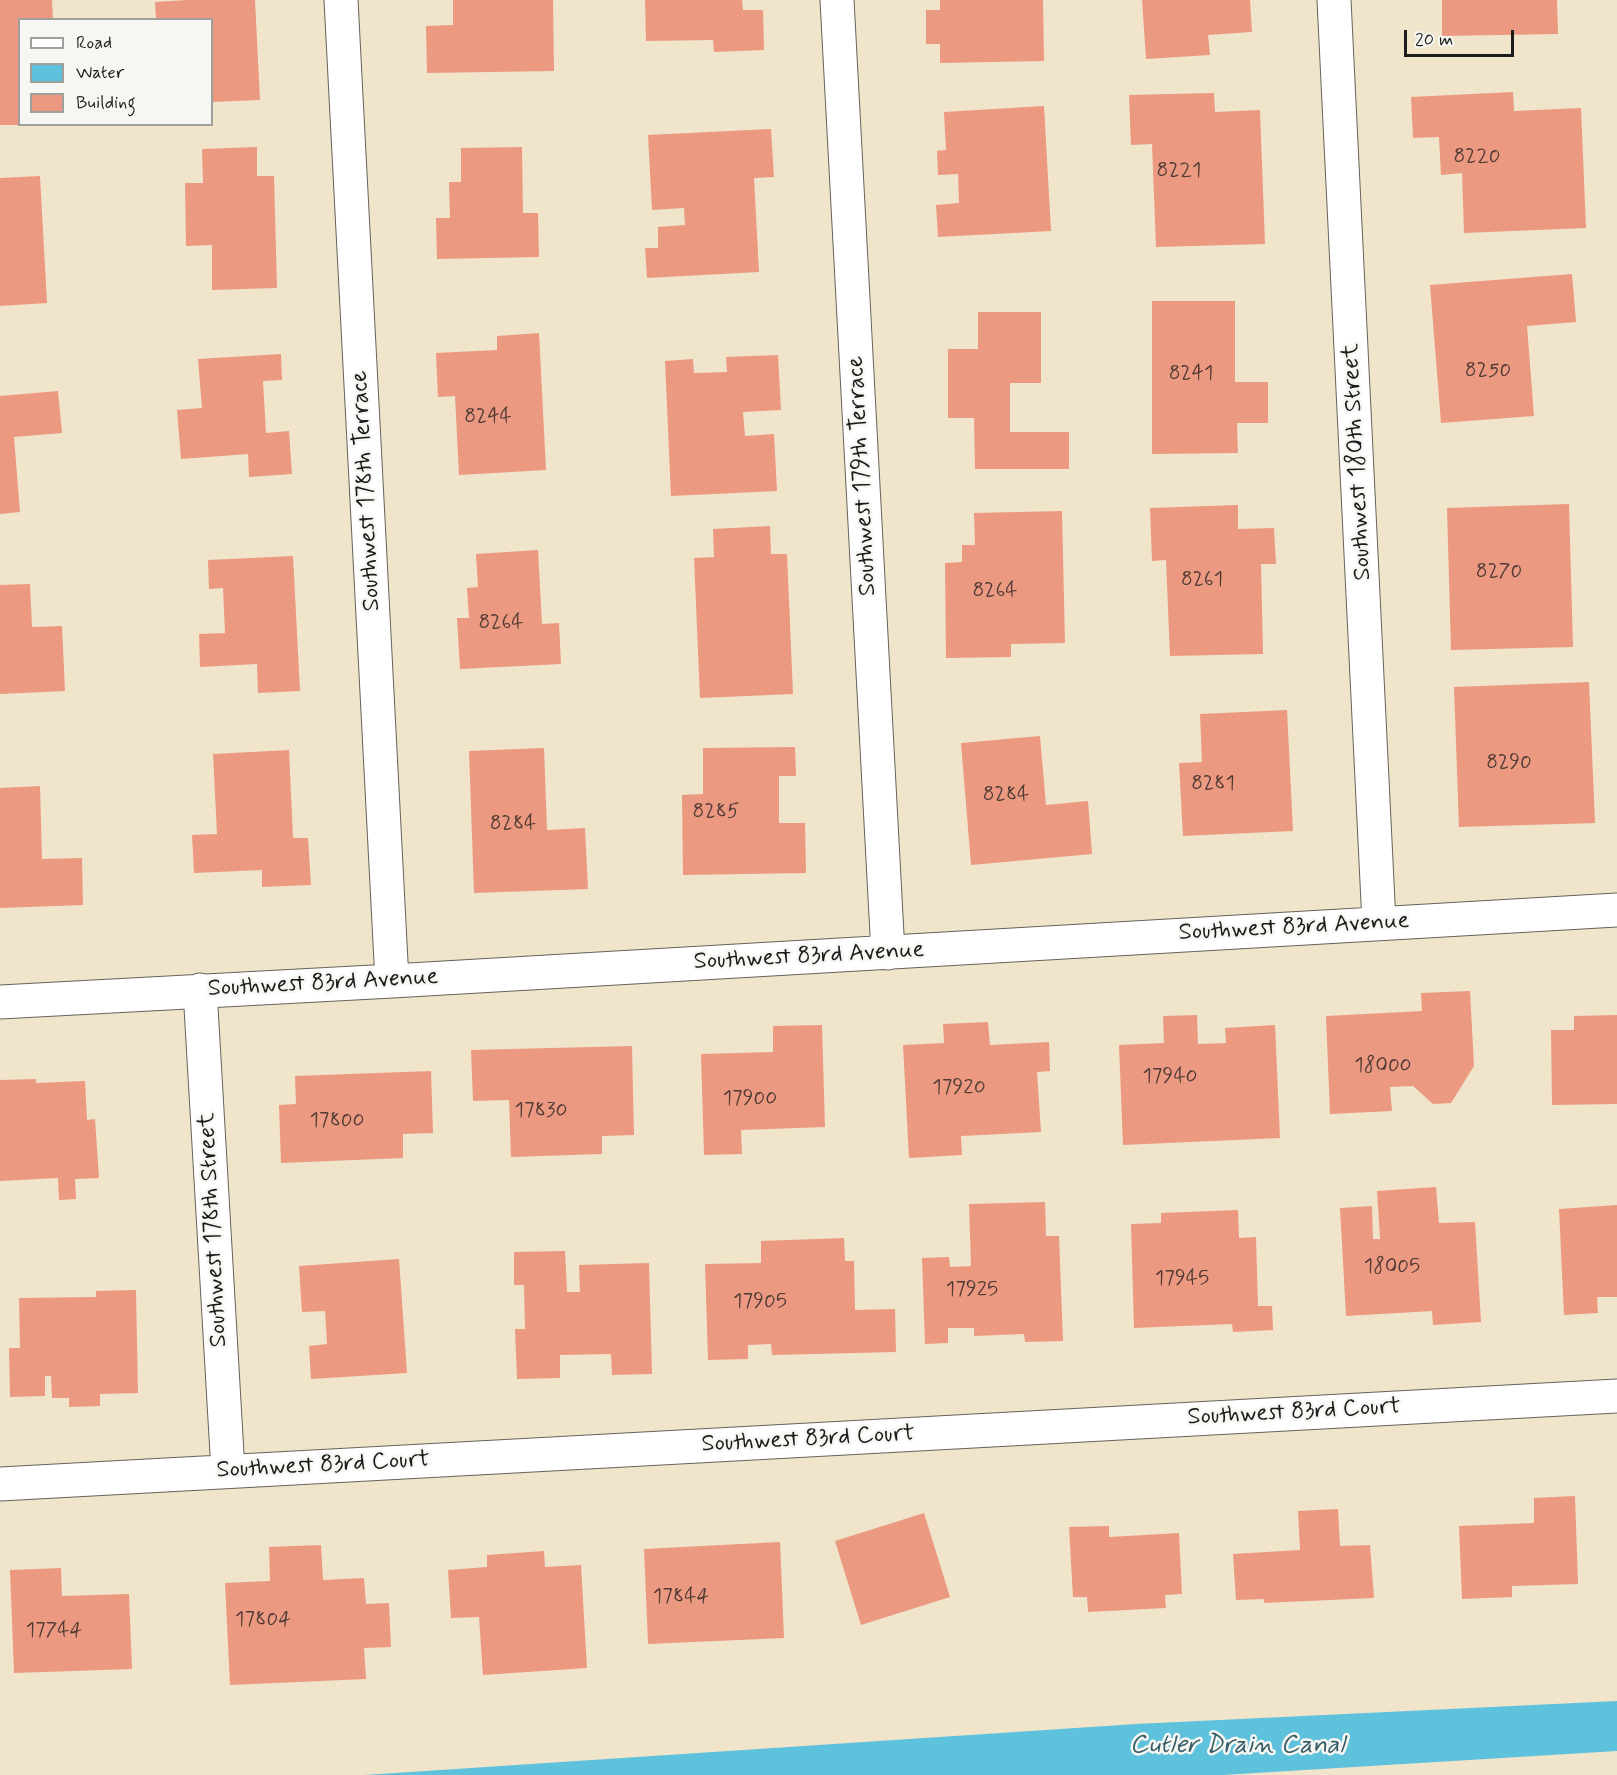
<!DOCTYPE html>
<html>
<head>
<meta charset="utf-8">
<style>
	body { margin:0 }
	#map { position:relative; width:1617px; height:1775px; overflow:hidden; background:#f0e4cb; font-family:Mynerve,sans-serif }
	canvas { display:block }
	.legend { position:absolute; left:18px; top:18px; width:195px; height:108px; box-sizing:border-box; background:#f6f6f2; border:2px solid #9f9f9c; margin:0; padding:8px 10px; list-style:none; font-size:18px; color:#1c1c1c }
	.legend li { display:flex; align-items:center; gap:12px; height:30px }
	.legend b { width:30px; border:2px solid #9f9f9c }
	.scale { position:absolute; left:1404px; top:30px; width:110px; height:27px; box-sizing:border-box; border:3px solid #1c1c1c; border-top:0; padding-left:8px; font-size:18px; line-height:21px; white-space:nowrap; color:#1c1c1c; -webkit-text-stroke:4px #f6f6f2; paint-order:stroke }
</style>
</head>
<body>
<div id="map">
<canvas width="1617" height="1775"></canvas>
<ul class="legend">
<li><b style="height:8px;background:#fff"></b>Road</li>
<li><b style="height:16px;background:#5fc2dd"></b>Water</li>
<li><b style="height:16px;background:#ec9981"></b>Building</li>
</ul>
<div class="scale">20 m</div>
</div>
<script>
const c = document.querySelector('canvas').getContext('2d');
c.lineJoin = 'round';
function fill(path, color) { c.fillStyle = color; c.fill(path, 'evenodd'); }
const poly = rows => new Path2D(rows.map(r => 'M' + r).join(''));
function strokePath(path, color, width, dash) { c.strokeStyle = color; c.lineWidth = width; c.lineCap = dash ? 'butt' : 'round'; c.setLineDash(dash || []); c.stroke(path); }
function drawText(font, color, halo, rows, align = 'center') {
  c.font = font + ' Mynerve,sans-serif'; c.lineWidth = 5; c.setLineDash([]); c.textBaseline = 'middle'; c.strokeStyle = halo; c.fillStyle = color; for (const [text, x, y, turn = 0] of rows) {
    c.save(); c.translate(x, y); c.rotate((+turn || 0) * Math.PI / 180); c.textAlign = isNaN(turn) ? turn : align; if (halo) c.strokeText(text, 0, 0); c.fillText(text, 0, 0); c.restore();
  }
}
fill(poly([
	[1617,1701,1617,1751,1223,1775,365,1775,1136,1724]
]), '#5fc2dd');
fill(poly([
	[0,0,52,0,53,20,20,20,20,125,0,125],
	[187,0,255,0,260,100,212,102,212,20,156,20,155,2],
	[453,0,553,0,554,71,427,73,426,26,453,25],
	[645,0,742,0,743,10,763,10,764,50,714,52,713,40,646,41],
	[940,0,1043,0,1044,61,940,63,940,44,926,44,926,10,940,10],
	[1142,0,1250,0,1252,32,1208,35,1210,55,1146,59],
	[1442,0,1557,0,1558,34,1442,36],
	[1513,92,1514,111,1581,108,1586,228,1464,233,1462,173,1441,175,1439,137,1413,138,1411,97],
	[1214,93,1215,112,1260,110,1265,244,1156,247,1152,144,1131,145,1129,95],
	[1044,106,1051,231,938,237,936,205,959,203,958,174,938,175,937,151,946,150,944,112],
	[771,129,774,177,754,178,759,272,647,278,645,248,658,248,658,227,685,225,684,208,652,210,648,135],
	[257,147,257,176,274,176,277,288,212,290,212,245,186,246,185,183,203,183,202,149],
	[522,147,523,213,538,213,539,257,437,259,436,218,450,218,449,182,461,182,461,148],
	[40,176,47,303,0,306,0,178],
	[1572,274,1576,322,1527,326,1534,416,1441,423,1430,285],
	[1152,301,1235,301,1235,382,1268,382,1268,423,1237,423,1238,453,1152,454],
	[978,312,1041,312,1041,383,1010,383,1010,432,1069,432,1069,469,975,469,974,418,948,418,948,349,978,349],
	[539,333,546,470,459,475,455,396,438,397,436,353,497,350,497,336],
	[281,354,282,380,263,381,266,433,289,431,292,474,249,477,248,454,181,459,177,410,202,408,198,359],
	[778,355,781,410,743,412,745,436,774,434,777,491,671,496,665,361,693,359,694,373,727,372,726,357],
	[58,391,62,433,14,437,20,512,0,514,0,396],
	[1569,504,1573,647,1451,650,1447,508],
	[1238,505,1238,529,1274,528,1276,564,1261,564,1263,654,1170,656,1166,560,1152,561,1150,508],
	[1062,511,1065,643,1011,644,1011,657,946,658,945,563,962,562,962,545,975,545,974,513],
	[770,526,771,554,787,554,793,694,700,698,694,558,714,557,713,529],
	[538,550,542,624,559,623,561,664,460,669,457,618,469,618,467,588,478,587,476,554],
	[293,556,300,691,258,693,257,664,200,667,199,634,225,633,223,588,209,589,208,560],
	[30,584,32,627,62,626,65,691,0,694,0,585],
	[1589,682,1595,823,1459,827,1454,687],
	[1287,710,1293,831,1183,836,1179,763,1202,762,1200,714],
	[1040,736,1046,805,1088,801,1092,854,971,865,961,743],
	[795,747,796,776,779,776,779,823,805,823,806,873,683,875,682,795,703,794,703,748],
	[544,748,547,830,585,828,588,889,474,893,469,751],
	[289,750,293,838,308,838,311,885,262,887,262,870,194,873,192,835,217,834,213,754],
	[40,786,42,859,82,858,83,905,0,908,0,788],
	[1470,991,1474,1066,1451,1103,1433,1104,1413,1086,1390,1087,1392,1111,1330,1114,1326,1016,1422,1011,1421,993],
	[1197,1015,1198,1044,1226,1043,1225,1028,1275,1025,1280,1138,1123,1145,1119,1045,1164,1043,1163,1016],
	[1617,1015,1617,1104,1552,1105,1551,1030,1574,1030,1574,1016],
	[988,1022,990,1045,1049,1042,1050,1071,1037,1072,1041,1132,961,1136,962,1155,909,1158,903,1045,944,1043,943,1024],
	[822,1025,825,1127,741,1130,742,1154,704,1155,701,1054,773,1052,773,1026],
	[632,1046,634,1135,602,1136,602,1154,511,1157,509,1100,473,1101,471,1050],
	[431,1071,433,1133,403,1134,403,1158,281,1163,279,1105,296,1104,295,1076],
	[36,1079,36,1083,85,1081,87,1120,95,1119,99,1178,75,1179,76,1199,59,1200,58,1178,0,1181,0,1080],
	[1436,1187,1439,1223,1475,1222,1481,1322,1433,1325,1432,1311,1346,1316,1340,1208,1372,1206,1373,1239,1380,1239,1377,1191],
	[1045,1202,1046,1236,1059,1236,1063,1341,1025,1342,1024,1334,974,1336,974,1328,948,1328,948,1343,925,1344,922,1258,949,1257,950,1267,971,1266,969,1204],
	[1617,1205,1617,1297,1597,1297,1598,1313,1564,1315,1559,1209],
	[1238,1210,1239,1238,1256,1237,1258,1306,1272,1306,1273,1330,1233,1332,1232,1324,1134,1328,1131,1224,1161,1223,1161,1213],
	[844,1238,845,1261,854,1261,855,1310,895,1309,896,1352,772,1355,771,1344,748,1345,748,1359,708,1360,705,1264,761,1263,761,1241],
	[565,1251,567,1292,580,1292,579,1265,649,1263,652,1374,612,1375,611,1354,560,1355,560,1378,517,1379,515,1329,525,1329,524,1285,514,1285,514,1252],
	[399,1259,407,1373,311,1379,309,1346,327,1344,325,1311,302,1312,299,1266],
	[136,1290,138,1393,100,1394,100,1406,69,1407,69,1398,52,1398,51,1376,45,1376,45,1396,10,1397,9,1348,20,1348,19,1298,96,1297,96,1291],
	[1575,1496,1578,1584,1512,1586,1512,1597,1462,1599,1459,1526,1534,1523,1534,1498],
	[1338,1509,1340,1546,1370,1545,1374,1598,1264,1603,1264,1599,1236,1600,1233,1554,1300,1550,1298,1511],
	[924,1513,950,1597,861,1625,835,1541],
	[1109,1526,1109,1537,1179,1533,1182,1594,1165,1595,1166,1608,1088,1612,1087,1597,1073,1597,1069,1527],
	[780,1542,784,1638,648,1644,644,1549],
	[321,1545,323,1580,364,1578,366,1604,389,1603,391,1647,364,1648,366,1679,230,1685,225,1583,270,1581,269,1547],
	[544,1551,545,1567,581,1565,587,1668,483,1675,479,1617,451,1618,448,1570,487,1567,487,1555],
	[61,1568,62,1596,129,1594,132,1669,14,1673,10,1570]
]), '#ec9981');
const minor = poly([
	[341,0,392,981],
	[837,0,888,953],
	[1334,0,1379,923],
	[200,990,228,1471],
	[0,1002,392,981,1617,910],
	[0,1484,1617,1396]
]);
strokePath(minor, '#666259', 35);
strokePath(minor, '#fff', 33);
drawText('21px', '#503b35', null, [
	["8220",1477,158],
	["8221",1179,172],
	["8250",1488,372],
	["8241",1191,375],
	["8244",488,418],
	["8270",1499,573],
	["8261",1202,581],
	["8264",995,592],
	["8264",501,624],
	["8290",1509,764],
	["8281",1213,785],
	["8284",1006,796],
	["8285",716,813],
	["8284",513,825],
	["18000",1383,1067],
	["17940",1170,1078],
	["17920",959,1089],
	["17900",750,1100],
	["17830",541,1112],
	["17800",337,1122],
	["18005",1392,1268],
	["17945",1182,1280],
	["17925",972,1291],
	["17905",760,1303],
	["17844",681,1598],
	["17804",263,1621],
	["17744",54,1632]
]);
drawText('24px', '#1c1c1c', '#f6f6f2', [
	["Southwest 180th Street",1358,462,-93],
	["Southwest 179th Terrace",863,476,-93],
	["Southwest 178th Terrace",367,491,-93],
	["Southwest 83rd Avenue",1294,928,-3],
	["Southwest 83rd Avenue",809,957,-3],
	["Southwest 83rd Avenue",323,984,-3],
	["Southwest 178th Street",214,1230,-93],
	["Southwest 83rd Court",1294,1413,-3],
	["Southwest 83rd Court",808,1440,-3],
	["Southwest 83rd Court",323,1466,-3]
]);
drawText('italic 26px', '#375e69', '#f6f6f2', [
	["Cutler Drain Canal",1237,1747]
]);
</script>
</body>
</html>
